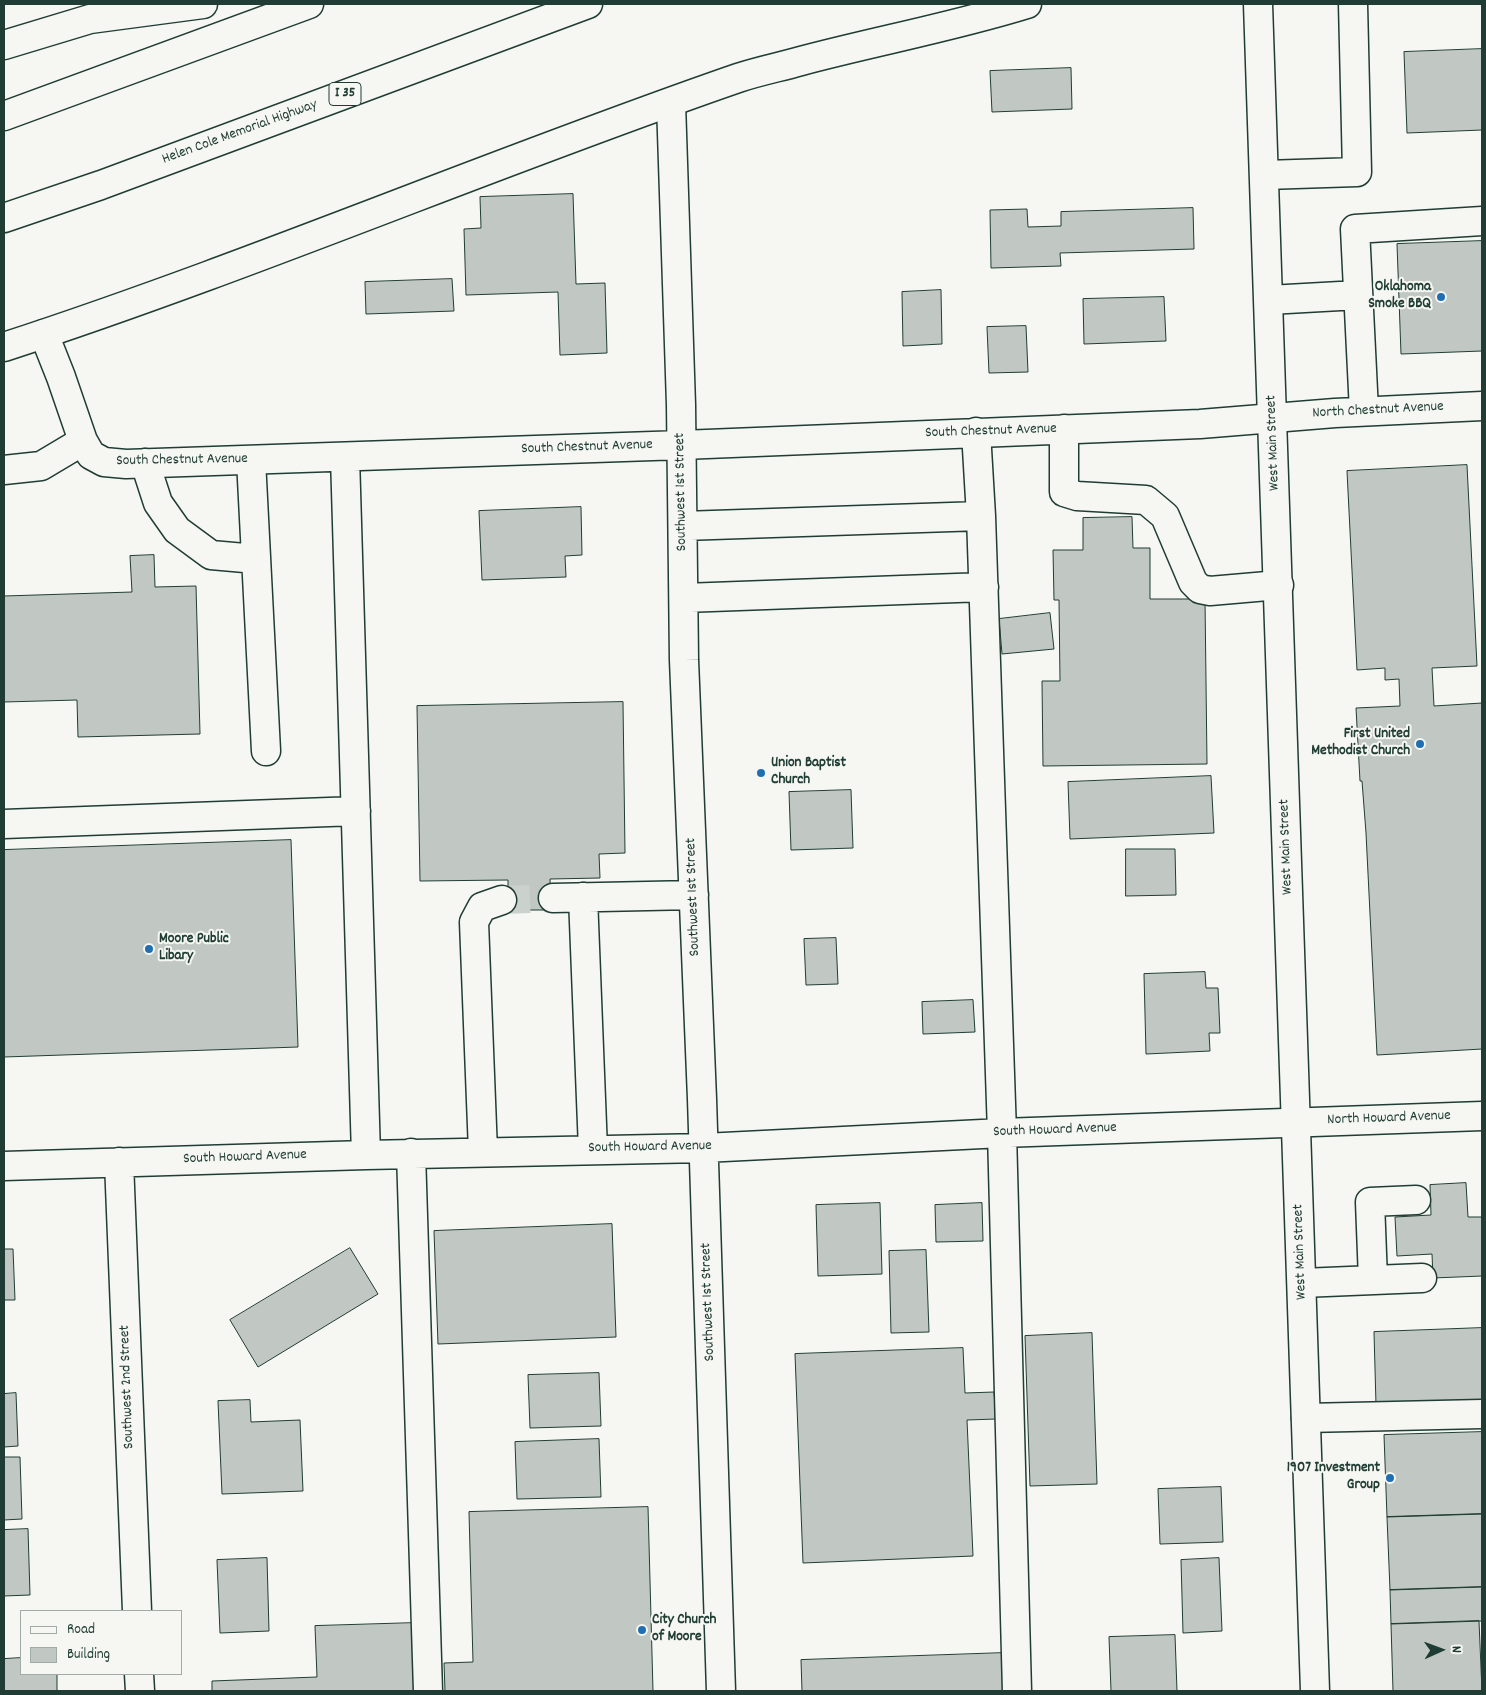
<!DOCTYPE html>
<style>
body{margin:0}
#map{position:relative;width:1486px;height:1695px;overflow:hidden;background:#f6f6f2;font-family:Dekko,sans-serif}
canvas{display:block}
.frame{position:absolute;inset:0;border:5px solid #1f3d34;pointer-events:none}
.legend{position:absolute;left:20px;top:1610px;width:162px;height:65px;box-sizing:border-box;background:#f6f6f2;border:1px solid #a0aca6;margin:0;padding:6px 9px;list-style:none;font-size:15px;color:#1f3d34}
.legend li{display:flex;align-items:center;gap:10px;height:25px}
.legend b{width:25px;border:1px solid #a0aca6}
.north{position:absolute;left:1416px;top:1625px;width:50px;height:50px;-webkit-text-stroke:4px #f6f6f2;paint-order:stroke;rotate:88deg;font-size:14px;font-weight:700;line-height:20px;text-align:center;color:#1f3d34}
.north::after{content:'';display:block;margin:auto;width:18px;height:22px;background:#1f3d34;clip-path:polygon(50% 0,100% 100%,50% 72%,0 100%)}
</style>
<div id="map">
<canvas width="1486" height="1695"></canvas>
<div class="frame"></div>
<ul class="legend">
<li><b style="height:6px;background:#f6f6f2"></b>Road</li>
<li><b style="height:14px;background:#c1c8c3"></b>Building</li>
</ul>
<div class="north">N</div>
</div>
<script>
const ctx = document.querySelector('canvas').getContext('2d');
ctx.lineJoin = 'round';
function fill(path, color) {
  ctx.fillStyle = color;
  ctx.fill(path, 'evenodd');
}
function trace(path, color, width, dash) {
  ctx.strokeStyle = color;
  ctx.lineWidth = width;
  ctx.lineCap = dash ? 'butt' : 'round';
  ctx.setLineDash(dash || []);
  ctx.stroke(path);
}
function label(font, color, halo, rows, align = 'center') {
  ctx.font = font + ' Dekko,sans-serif';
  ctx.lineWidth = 4;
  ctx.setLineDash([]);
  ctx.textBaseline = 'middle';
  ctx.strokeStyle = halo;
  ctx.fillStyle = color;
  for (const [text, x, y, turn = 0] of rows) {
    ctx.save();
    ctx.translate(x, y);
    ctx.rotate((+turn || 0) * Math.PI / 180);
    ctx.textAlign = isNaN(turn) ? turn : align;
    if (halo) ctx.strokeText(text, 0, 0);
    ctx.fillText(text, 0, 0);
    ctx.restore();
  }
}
const building = new Path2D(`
 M 1482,49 L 1482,130 L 1407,133 L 1404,52 Z
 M 1071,68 L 1072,109 L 992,112 L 990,71 Z
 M 573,194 L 576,284 L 605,283 L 607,353 L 560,355 L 558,292 L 466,295 L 464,229 L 481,228 L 480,197 Z
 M 1193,208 L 1194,249 L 1060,253 L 1061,266 L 991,268 L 990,210 L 1027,209 L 1028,227 L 1061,226 L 1061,212 Z
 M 1482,241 L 1482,351 L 1401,354 L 1397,244 Z
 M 452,279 L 454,311 L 366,314 L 365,282 Z
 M 941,290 L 942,344 L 903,346 L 902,292 Z
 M 1164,297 L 1166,341 L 1084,344 L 1083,299 Z
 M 1026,326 L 1028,372 L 989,373 L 987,327 Z
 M 1467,465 L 1477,666 L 1432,668 L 1434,706 L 1482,703 L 1482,1049 L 1377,1055 L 1366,833 L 1362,781 L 1360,781 L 1356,708 L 1400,706 L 1399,679 L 1385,680 L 1385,668 L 1357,670 L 1347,471 Z
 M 581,507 L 582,555 L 565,556 L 566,577 L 482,580 L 479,511 Z
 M 1132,517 L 1133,548 L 1150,548 L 1150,599 L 1205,599 L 1207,764 L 1043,766 L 1042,681 L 1060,681 L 1059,600 L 1054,600 L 1053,550 L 1083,550 L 1083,518 Z
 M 154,555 L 155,587 L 196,586 L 200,734 L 78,737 L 77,700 L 4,702 L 4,596 L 132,592 L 130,556 Z
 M 1050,613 L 1054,649 L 1002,654 L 999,619 Z
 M 623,702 L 625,853 L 599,854 L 600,878 L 550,879 L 551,910 L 508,910 L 508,880 L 420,881 L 417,706 Z
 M 1211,776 L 1214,833 L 1070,839 L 1068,782 Z
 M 851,790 L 853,848 L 791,850 L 789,792 Z
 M 291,840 L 298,1047 L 4,1057 L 4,850 Z
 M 1126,849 L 1175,849 L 1176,895 L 1126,896 Z
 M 836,938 L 838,984 L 806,985 L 804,939 Z
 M 1205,972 L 1206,988 L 1218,988 L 1220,1033 L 1209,1033 L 1210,1051 L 1146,1054 L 1144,974 Z
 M 973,1000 L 975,1032 L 923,1034 L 922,1002 Z
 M 1466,1183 L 1468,1217 L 1482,1217 L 1482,1276 L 1433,1278 L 1432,1254 L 1397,1256 L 1395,1217 L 1431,1215 L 1430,1185 Z
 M 880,1203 L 882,1274 L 818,1276 L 816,1205 Z
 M 982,1203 L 983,1241 L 936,1242 L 935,1205 Z
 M 612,1224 L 616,1337 L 438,1344 L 434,1231 Z
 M 350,1248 L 378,1294 L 258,1367 L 230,1320 Z
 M 4,1249 L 13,1249 L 15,1300 L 4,1300 Z
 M 926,1250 L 929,1332 L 891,1333 L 889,1251 Z
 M 1482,1328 L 1482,1401 L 1376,1405 L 1374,1332 Z
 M 1092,1333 L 1097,1484 L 1030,1486 L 1025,1336 Z
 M 963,1348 L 965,1393 L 994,1392 L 996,1419 L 967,1420 L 973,1556 L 803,1563 L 795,1354 Z
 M 599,1373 L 601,1426 L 530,1428 L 528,1375 Z
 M 16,1393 L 18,1446 L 4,1447 L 4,1394 Z
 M 250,1400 L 251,1422 L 300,1420 L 303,1491 L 222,1494 L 218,1401 Z
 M 1482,1432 L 1482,1514 L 1387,1517 L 1384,1435 Z
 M 599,1439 L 601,1497 L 517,1499 L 515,1442 Z
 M 4,1457 L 20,1457 L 22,1519 L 4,1520 Z
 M 1221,1487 L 1223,1542 L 1160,1544 L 1158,1489 Z
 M 648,1507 L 653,1691 L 445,1691 L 444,1663 L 473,1662 L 469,1512 Z
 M 1482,1514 L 1482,1587 L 1390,1590 L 1387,1517 Z
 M 28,1529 L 30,1595 L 4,1596 L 4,1530 Z
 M 267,1558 L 269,1631 L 220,1633 L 217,1560 Z
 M 1219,1558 L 1222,1631 L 1183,1633 L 1181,1560 Z
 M 1482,1587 L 1482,1621 L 1391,1624 L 1390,1590 Z
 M 1479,1621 L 1482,1691 L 1393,1691 L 1391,1624 Z
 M 415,1623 L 417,1691 L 212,1691 L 212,1681 L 317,1677 L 315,1626 Z
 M 1175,1635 L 1177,1691 L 1111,1691 L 1109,1637 Z
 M 1004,1653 L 1005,1691 L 802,1691 L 801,1660 Z
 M 21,1658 L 21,1674 L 57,1674 L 57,1691 L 4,1691 L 4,1659 Z`);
const minorTunnel = new Path2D(`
 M 502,900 L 553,898`);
const minor = new Path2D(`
 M 671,103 L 681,405 L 684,660 L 702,1099 L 721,1691
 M 1265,175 L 1357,172 L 1353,4
 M 1269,300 L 1358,295
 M 44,334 L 61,377 L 83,441 L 91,455 L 104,462 L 126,464 L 682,445 L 1200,424 L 1335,413 L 1482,406
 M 1364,411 L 1355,229 L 1482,221
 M 1064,429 L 1064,492 L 1077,496 L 1146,500 L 1165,516 L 1193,582 L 1200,589 L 1210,591 L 1279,585
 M 976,432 L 981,516 L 1002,1133 L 1017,1691
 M 345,457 L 366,1155
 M 251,460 L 266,751
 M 145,463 L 158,503 L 177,530 L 211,555 L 256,559
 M 4,470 L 41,466 L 83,441
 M 683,526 L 981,516
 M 684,598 L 984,587
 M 4,824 L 356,811
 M 583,897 L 593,1150
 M 553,898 L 694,895
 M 483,1152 L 474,922 L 482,907 L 502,900
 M 411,1153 L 428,1691
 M 119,1162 L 137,1611
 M 4,1166 L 366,1155 L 704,1148 L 1002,1133 L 1482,1116
 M 1373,1280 L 1370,1202 L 1416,1200
 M 1302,1283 L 1422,1278
 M 1306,1418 L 1482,1414
 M 139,1674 L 140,1691`);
const major = new Path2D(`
 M 1258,4 L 1315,1691
 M 4,347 C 252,266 492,163 738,78 C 759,71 780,67 801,61 C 876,41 953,27 1027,4`);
const highway = new Path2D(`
 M 4,45 L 90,19 L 203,4
 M 4,116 L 309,4
 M 4,218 L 101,185 L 588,4`);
const markers = [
 [1441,297,5,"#1f6fb2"],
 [1420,744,5,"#1f6fb2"],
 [761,773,5,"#1f6fb2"],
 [149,949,5,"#1f6fb2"],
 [1390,1478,5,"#1f6fb2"],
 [642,1630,5,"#1f6fb2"]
];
const shields = [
 [345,94,32]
];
const shieldNames = [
 ["I 35",345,94]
];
const streetNames = [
 ["Helen Cole Memorial Highway",240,133,-20],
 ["North Chestnut Avenue",1378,411,-3],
 ["South Chestnut Avenue",991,432,-2],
 ["West Main Street",1274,443,-92],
 ["South Chestnut Avenue",587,448,-2],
 ["South Chestnut Avenue",182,461,-1],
 ["Southwest 1st Street",682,492,-91],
 ["West Main Street",1287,847,-92],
 ["Southwest 1st Street",694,897,-92],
 ["North Howard Avenue",1389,1119,-2],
 ["South Howard Avenue",1055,1131,-2],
 ["South Howard Avenue",650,1148,-1],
 ["South Howard Avenue",245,1158,-2],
 ["West Main Street",1301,1252,-92],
 ["Southwest 1st Street",709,1302,-92],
 ["Southwest 2nd Street",128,1387,-92]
];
const poiNames = [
 ["Oklahoma",1431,288],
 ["Smoke BBQ",1431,305],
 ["First United",1410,735],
 ["Methodist Church",1410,752],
 ["Union Baptist",771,764,"left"],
 ["Church",771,781,"left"],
 ["Moore Public",159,940,"left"],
 ["Libary",159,957,"left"],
 ["1907 Investment",1380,1469],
 ["Group",1380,1486],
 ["City Church",652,1621,"left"],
 ["of Moore",652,1638,"left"]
];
fill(building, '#c1c8c3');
trace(building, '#1f3d34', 1);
trace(minorTunnel, '#cbd1cc', 28, [28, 14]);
trace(minor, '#1f3d34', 31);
trace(major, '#1f3d34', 31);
trace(highway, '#1f3d34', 31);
trace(minor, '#f6f6f2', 28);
trace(major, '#f6f6f2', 28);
trace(highway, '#f6f6f2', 28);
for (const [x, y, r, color] of markers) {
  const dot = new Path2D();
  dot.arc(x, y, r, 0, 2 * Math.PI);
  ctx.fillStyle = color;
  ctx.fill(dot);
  trace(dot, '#f6f6f2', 2);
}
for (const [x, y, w] of shields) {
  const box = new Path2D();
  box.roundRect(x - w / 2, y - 11.5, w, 23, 4);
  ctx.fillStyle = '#f6f6f2';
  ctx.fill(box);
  trace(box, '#1f3d34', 1);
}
label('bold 14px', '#1f3d34', null, shieldNames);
label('15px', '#1f3d34', '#f6f6f2', streetNames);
label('bold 15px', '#1f3d34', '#f6f6f2', poiNames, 'right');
</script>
